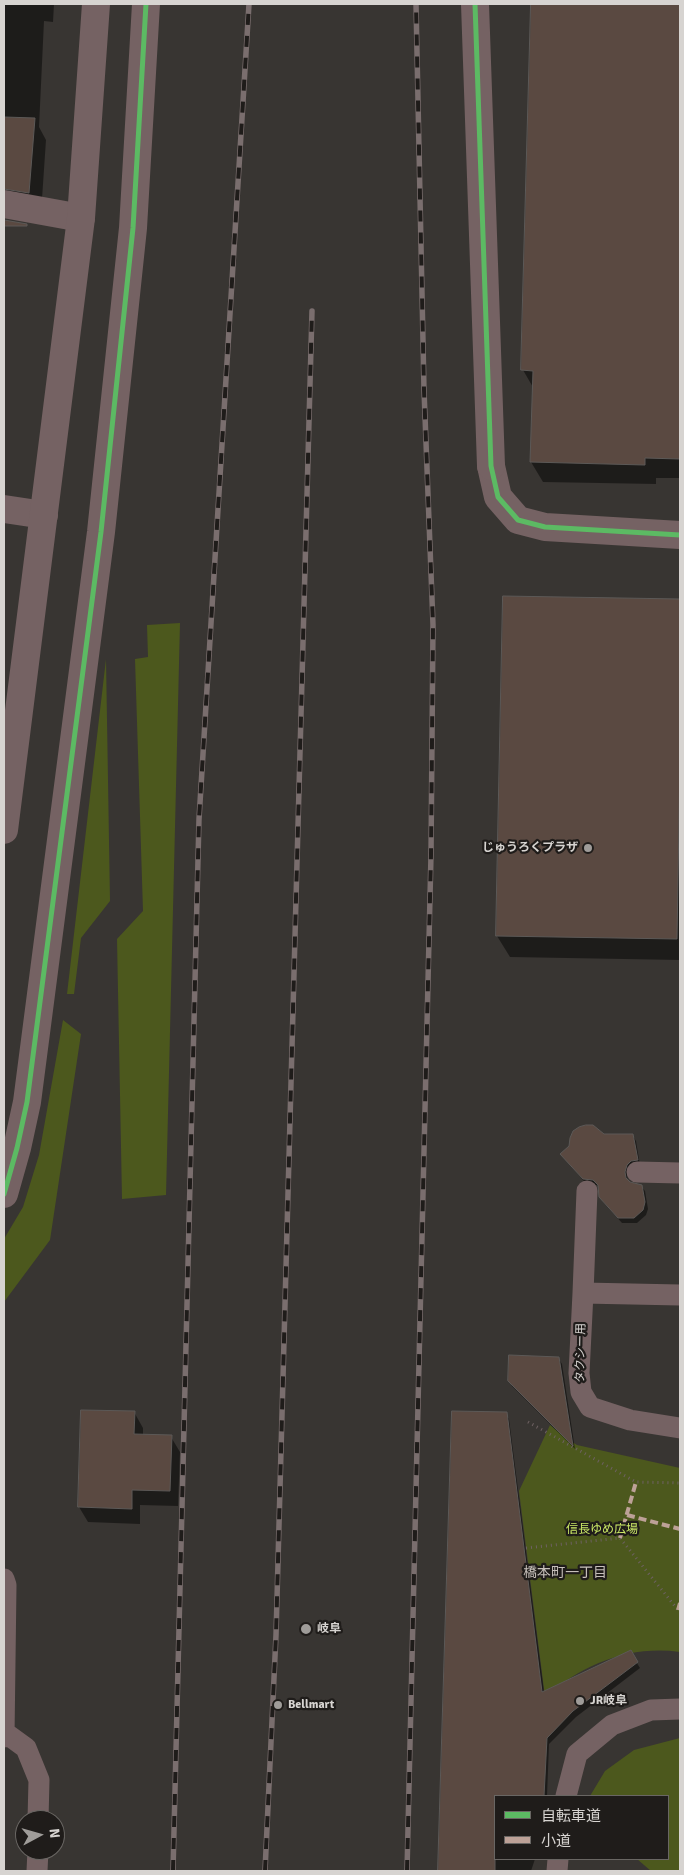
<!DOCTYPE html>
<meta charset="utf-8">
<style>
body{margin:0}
#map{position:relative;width:684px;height:1875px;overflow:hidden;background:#383532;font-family:Signika,"Noto Sans JP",sans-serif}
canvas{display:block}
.frame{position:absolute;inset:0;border:5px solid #d7d4d1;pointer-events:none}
.legend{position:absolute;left:494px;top:1795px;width:175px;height:65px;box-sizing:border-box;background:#1f1c1a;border:1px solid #696663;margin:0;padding:6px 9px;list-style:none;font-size:15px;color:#d7d4d1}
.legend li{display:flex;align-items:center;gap:10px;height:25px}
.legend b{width:25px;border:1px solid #696663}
.north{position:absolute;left:15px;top:1810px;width:50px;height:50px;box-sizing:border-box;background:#1f1c1a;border:1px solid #696663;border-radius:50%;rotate:84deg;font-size:14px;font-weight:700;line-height:20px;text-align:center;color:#d7d4d1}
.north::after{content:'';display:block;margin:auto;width:18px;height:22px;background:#9f9c99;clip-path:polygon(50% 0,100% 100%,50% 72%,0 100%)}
</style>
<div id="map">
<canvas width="684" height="1875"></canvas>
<div class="frame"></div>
<ul class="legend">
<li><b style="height:6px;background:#5cba63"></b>自転車道</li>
<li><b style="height:6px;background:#bda197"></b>小道</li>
</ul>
<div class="north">N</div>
</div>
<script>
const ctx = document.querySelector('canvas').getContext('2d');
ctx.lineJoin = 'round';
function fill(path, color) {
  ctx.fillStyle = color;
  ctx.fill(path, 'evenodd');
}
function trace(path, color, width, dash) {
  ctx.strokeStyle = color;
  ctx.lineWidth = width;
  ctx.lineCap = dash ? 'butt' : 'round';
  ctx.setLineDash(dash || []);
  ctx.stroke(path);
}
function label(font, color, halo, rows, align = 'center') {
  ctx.font = font + ' Signika,"Noto Sans JP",sans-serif';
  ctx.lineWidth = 4.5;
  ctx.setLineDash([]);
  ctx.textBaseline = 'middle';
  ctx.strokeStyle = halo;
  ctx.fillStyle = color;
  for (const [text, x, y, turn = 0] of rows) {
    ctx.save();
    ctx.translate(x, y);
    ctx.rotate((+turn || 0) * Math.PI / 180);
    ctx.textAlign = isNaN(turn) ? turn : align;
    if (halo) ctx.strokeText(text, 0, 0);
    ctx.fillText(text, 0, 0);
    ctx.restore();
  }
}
const green = new Path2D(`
 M 180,623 L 166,1195 L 122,1199 L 117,939 L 143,911 L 135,659 L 148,657 L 147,625 Z
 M 106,659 L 110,901 L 81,938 L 74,994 L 67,994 Z
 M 63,1020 L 81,1034 L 50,1240 L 4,1302 L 4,1239 L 23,1207 L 39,1155 Z
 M 550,1425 L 563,1436 L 577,1445 L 680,1468 L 680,1652 C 630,1645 583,1664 545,1697 L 519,1491 Z
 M 680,1738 L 680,1871 L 651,1871 L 637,1859 L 668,1859 L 668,1796 L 590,1796 L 605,1771 L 634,1750 Z`);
const shadow = new Path2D(`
 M 4,4 L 54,4 L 53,22 L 44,21 L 39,127 L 46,140 L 42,199 L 4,198 Z
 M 532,4 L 680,4 L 680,478 L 656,478 L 656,484 L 543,482 L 531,462 L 534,389 L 523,370 Z
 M 504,598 L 680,601 L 680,960 L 510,957 L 497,936 Z
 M 604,1135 L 633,1136 L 636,1141 L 640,1165 L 629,1171 L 627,1179 L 628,1181 L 641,1186 L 645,1191 L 648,1209 L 646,1215 L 637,1223 L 622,1223 L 604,1203 L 600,1197 L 599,1187 L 597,1185 L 587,1185 L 562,1154 Z
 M 559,1359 L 562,1364 L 575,1449 L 512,1386 L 509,1380 Z
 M 82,1411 L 134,1412 L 143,1428 L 143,1435 L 171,1437 L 180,1452 L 178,1506 L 140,1505 L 140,1524 L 88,1522 L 79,1507 Z
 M 453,1412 L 506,1414 L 509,1419 L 544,1692 L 630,1652 L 640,1668 L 576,1717 L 549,1744 L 547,1796 L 495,1796 L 495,1859 L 535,1859 L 531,1871 L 439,1871 Z`);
const building = new Path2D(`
 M 531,4 L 680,4 L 680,459 L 645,458 L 645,465 L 530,462 L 533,371 L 521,370 Z
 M 4,117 L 35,118 L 29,193 L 4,189 Z
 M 4,220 L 27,224 L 27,226 L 4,226 Z
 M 503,596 L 680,599 L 680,759 L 677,939 L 496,936 Z
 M 586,1125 L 593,1125 L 604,1134 L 633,1134 L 638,1160 L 631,1161 L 627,1165 L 625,1172 L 626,1178 L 630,1182 L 642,1185 L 645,1202 L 643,1210 L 634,1218 L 618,1218 L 599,1197 L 598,1185 L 593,1180 L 583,1179 L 560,1154 L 569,1146 L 570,1138 L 573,1131 L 579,1127 Z
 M 509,1355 L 559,1357 L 573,1446 L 508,1381 Z
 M 81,1410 L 135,1411 L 134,1434 L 172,1435 L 170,1491 L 132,1490 L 132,1509 L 78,1507 Z
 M 452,1411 L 507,1412 L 542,1692 L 631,1650 L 638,1662 L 573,1711 L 547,1738 L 544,1796 L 495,1796 L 495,1871 L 438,1871 Z`);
const path = new Path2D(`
 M 528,1422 L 636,1482 L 680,1483
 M 526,1548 L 620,1538 L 678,1610 L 680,1610`);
const service = new Path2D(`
 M 637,1172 L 680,1173
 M 587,1191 L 583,1293 L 680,1295
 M 583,1293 L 579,1373 L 581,1392 L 590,1407 L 630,1420 L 680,1428
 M 4,1579 L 6,1585 L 4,1737
 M 4,1732 L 26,1748 L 39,1780 L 38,1820
 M 566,1796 L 577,1754 L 612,1725 L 651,1710 L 680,1709
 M 37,1871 L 38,1850
 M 557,1871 L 558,1859`);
const minor = new Path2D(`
 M 4,204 L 81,218
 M 491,466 L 498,497 L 518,520 L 545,527 L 680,535
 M 4,509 L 44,515`);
const tertiary = new Path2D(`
 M 475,4 L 491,466
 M 4,830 L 81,218 L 96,4
 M 4,1194 L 17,1148 L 27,1102 L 101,532 L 133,228 L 146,4`);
const rail = new Path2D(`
 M 173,1871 L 199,819 L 249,4
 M 265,1871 L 276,1635 L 312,311
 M 407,1871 L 431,855 L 433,625 L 424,390 L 416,4`);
const quiet = new Path2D(`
 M 627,1515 L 680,1529
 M 620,1538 L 636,1482
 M 678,1610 L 680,1603`);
const cycleway = new Path2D(`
 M 475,4 L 491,466 L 498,497 L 518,520 L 545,527 L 680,535
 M 4,1194 L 17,1148 L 27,1102 L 101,532 L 133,228 L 146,4`);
const markers = [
 [588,848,5,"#9f9c99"],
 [306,1629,6,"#9f9c99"],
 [580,1701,5,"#9f9c99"],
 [278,1705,5,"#9f9c99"]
];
const poiNames = [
 ["じゅうろくプラザ",578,848,"right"],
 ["岐阜",317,1629],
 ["JR岐阜",590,1701],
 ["Bellmart",288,1705]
];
const streetNames = [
 ["タクシー用",581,1353,-89]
];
const parkNames = [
 ["信長ゆめ広場",602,1530]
];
const neighbourhoodNames = [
 ["橋本町一丁目",565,1573]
];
fill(green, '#4c581d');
fill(shadow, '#0007');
fill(building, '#5a4941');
trace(building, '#5c5957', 1);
trace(path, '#6e6162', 3, [1, 4]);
trace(service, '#756263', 21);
trace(minor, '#756263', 28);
trace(tertiary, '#756263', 28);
trace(rail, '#7a6e6e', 5.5);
trace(rail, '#1f1c1a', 4, [11]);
trace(quiet, '#bda197', 4, [8, 4]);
trace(cycleway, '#5cba63', 5);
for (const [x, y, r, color] of markers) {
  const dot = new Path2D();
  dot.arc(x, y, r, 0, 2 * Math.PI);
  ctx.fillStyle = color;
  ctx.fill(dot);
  trace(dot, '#1f1c1a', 2);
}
label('bold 12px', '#d7d4d1', '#1f1c1a', poiNames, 'left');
label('12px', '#d7d4d1', '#1f1c1a', streetNames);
label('12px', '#cbe966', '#1f1c1a', parkNames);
label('14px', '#c6bfba', '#1f1c1a', neighbourhoodNames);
</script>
